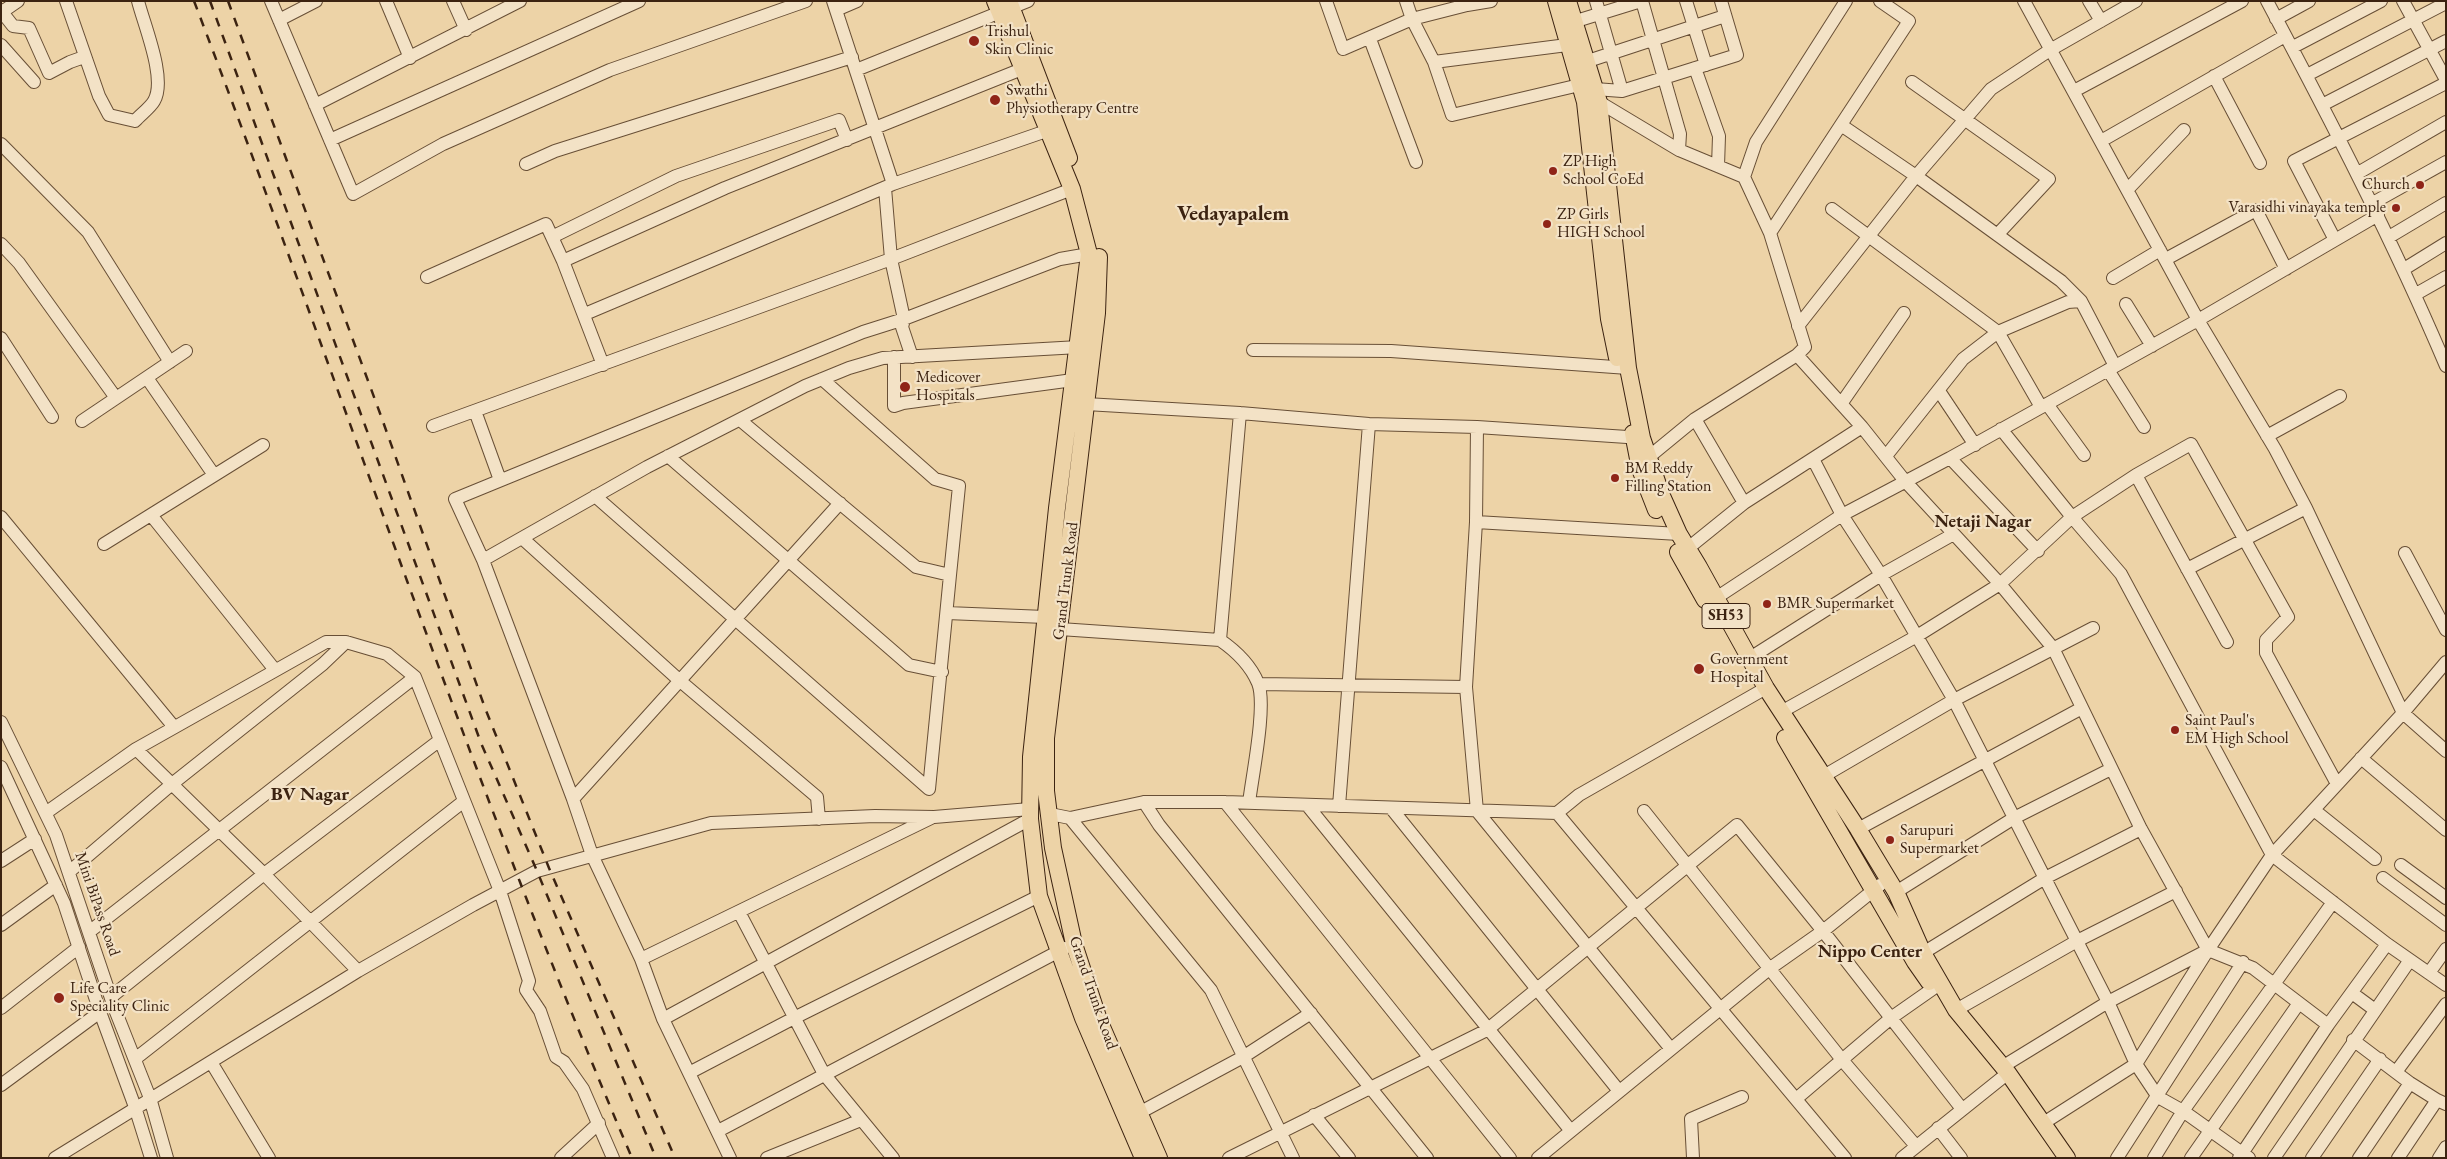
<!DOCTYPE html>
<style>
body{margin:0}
#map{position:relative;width:2447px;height:1159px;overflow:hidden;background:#edd3a7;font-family:"EB Garamond",serif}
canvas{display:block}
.frame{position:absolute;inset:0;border:2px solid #3c2311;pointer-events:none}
</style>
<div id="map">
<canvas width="2447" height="1159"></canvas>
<div class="frame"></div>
</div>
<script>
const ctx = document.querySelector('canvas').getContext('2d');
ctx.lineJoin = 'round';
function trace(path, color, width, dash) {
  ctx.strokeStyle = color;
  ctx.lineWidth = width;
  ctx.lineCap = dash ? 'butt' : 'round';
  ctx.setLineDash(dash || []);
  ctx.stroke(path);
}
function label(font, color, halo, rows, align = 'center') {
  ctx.font = font + ' "EB Garamond",serif';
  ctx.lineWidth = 4.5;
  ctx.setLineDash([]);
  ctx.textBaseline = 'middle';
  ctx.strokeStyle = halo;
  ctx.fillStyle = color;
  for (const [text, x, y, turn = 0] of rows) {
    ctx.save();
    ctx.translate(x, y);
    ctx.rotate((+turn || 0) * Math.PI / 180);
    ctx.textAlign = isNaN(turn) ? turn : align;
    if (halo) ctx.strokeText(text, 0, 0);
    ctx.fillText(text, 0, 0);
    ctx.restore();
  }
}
const minor = new Path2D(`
 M 66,1 L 99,96 L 109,115 L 135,121 C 140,115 150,108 154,101 C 167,79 144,25 138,1
 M 271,1 L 353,194 L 443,144 L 610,70 L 806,1
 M 386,1 L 410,58
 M 453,1 L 466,30
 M 833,1 L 893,184
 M 1326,1 L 1343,49 L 1412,19 L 1467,5 L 1491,1
 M 1406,1 L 1412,19 L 1434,62 L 1575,44
 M 1596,1 L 1622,91
 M 1686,1 L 1706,65
 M 2024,1 L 2198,320 L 2275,449 L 2306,508 L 2403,713 L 2446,751
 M 2089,1 L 2101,21
 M 2267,1 C 2331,121 2393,241 2446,366
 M 2403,1 L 2446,80
 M 1,10 L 2,12 L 18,1
 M 836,10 L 857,1
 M 2,12 L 13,26 L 29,28 L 49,73 L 70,62 L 84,57
 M 2276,19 L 2309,1
 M 279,20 L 316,1
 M 1573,22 L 1641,1
 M 1370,39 L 1416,162
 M 1,45 L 34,82
 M 2293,47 L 2381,1
 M 1588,61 L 1725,16
 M 1434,62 L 1452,115 L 1588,83
 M 1695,68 L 1719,136 L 1718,166
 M 856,70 L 1028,1
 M 2307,75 L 2446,3
 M 2214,76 L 2260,163
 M 1912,82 L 2049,179 L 1998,234
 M 1595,89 L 1622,91 L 1737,55 L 1721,1
 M 2074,91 L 2242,1
 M 1599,102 L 1679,150 L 1680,134 L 1642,1
 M 315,105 L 520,1
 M 2322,105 L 2446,41
 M 1841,125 L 1916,176 L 2061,281 L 2081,301 L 2115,366
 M 330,140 L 639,1
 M 2101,141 L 2285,36
 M 1,144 L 88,232 L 170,362
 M 526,164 L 555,151 L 852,57
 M 2358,173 L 2446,122
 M 1744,177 L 1756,142 L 1846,1
 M 885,188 L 891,259 L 904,319 L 902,327 L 912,357
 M 2128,189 L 2184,130
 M 2371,204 L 2446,162
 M 1832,209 L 1998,332 L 2041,407
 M 1770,233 L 1909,21 L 1880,1
 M 552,237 L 676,176 L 839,120 L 847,140
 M 2389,237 L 2446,203
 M 2335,240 L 2294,161 L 2446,83
 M 1,244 L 19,263 L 116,398
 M 2166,259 L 2256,210 L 2286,269
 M 2404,269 L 2446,243
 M 427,277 L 546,224 L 563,261
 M 2113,278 L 2160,250
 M 2416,294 L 2446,277
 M 2126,304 L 2152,346
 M 585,314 L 893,184 L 1055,128
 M 1798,326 L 1916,176 L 1991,89 L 2050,50 L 2136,1
 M 1,338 L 52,417
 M 1253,350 L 1391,351 L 1628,368
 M 1797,355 L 1862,427 L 1905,481 L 2000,584 L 2053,648 L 2141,829 L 2208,950 L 2108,1002 L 2002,1067
 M 894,357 L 894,406 L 903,403 L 1073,380
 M 603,365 L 563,261 L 725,188 L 1022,69
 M 2108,370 L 2144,427
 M 147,378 L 214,475
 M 1939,391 L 1975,445
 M 1086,404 L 1240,413 L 1369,424 L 1477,427 L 1642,438
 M 1841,404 L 1904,313
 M 2047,404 L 2084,455
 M 475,411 L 500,480
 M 1695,419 L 1744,503
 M 740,420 L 916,567 L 950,575 L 959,486 L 935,479 L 822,379
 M 82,421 L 186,351
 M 433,426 L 891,259 L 1072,189
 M 2001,429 L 2072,517 L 2121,574 L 2272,855 L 2387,944 L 2446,985
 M 2267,436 L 2340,396
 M 668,456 L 909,665 L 942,672
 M 1650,456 L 1695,419 L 1797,355 L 1805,347 L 1770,233 L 1744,177 L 1679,150
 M 1886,456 L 1963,359 L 1998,332 L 2068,302 L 2081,301
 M 1950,458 L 2038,551
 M 1813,459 L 1842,515 L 1881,575 L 1954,700 L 2108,1002 L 2136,1064 L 2158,1097 L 2183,1111 L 2249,1158
 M 2136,475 L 2191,444 L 2288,617 L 2266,640 L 2266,653 L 2337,784
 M 595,496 L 929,789 L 950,575
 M 840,503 L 573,799 L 483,560 L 455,499 L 863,332 L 904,319 L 1060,259 L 1089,254
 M 151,515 L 275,670
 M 1,517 L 174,727
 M 1476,522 L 1477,427
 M 522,538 L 679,680 L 817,797 L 819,819
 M 104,544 L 263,445
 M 1687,549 L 1744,503 L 1862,427
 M 2405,553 L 2446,630
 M 483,560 L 647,467 L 805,386 L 849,368 L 883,358 L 1079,347
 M 2187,569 L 2306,508
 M 1716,598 L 1842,515 L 1950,458 L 2198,320 L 2378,215
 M 947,613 L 1045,617
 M 1060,629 L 1220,640 C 1236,651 1250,664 1258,683 C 1267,705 1252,777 1249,803
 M 1220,640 L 1240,413
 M 1750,658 L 1881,575 L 1952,535
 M 1259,684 L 1466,687 L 1476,522 L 1679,534
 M 1466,687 L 1477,811 L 1671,1049
 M 1781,712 L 1917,636 L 2000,584 L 2072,517 L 2136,475 L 2227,642
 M 1,722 L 56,835 L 114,1007 L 150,1098 L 167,1158
 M 136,749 L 264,874 L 358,971
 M 2361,758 L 2446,830
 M 1,767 L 64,903 L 100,1012 L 135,1107 L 151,1158
 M 1822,777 L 1954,700 L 2093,628
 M 573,799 L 592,855 L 641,959 L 931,818
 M 1144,802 L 1159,825 L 1427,1158
 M 1225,802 L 1510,1158
 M 1307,805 L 1571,1131
 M 1339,806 L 1369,424
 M 1391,808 L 1619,1091
 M 2314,810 L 2375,859
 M 1644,811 L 1843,1061 L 1916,1146
 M 47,812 L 136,749 L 326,642 L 346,642 L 387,654 L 415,677 L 500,891 L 529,981 L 526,990 L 540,1011 L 556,1057 L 564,1062 L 583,1089 L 613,1158
 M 1557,813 L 1845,1158
 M 1050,814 L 1070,818 L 1144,802 L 1225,802 L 1557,813 L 1579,795 L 1766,688
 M 1070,818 L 1211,990 L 1293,1158
 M 1858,829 L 2082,708
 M 1,861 L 35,839
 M 2401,865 L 2446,898
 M 69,872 L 172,784 L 323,664 L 346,642
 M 2383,878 L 2446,925
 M 1896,892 L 2014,818 L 2111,769
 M 739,912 L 824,1074 L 893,1158
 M 1,925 L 56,885
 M 89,932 L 415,677
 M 2208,950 L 2272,855 L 2403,713 L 2446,662
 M 1923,953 L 2045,878 L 2141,829
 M 641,959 L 663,1019 L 730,1158
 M 2429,973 L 2446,949
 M 2352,993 L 2375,1010
 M 111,997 L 264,874 L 440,740
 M 1,1008 L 79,947
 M 1956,1010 L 2077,941 L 2176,891
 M 663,1019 L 1030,819
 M 2353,1040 L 2410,1083 L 2437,1100
 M 135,1059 L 464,801
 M 211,1062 L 269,1158
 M 2396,1072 L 2446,1004
 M 689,1073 L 794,1018 L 1039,896
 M 1,1085 L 100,1012
 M 1796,1099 L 1891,1018 L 1941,983
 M 1139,1113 L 1243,1057 L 1311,1013
 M 1314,1115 L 1349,1158
 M 2042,1124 L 2136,1064 L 2208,950 L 2253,968 L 2328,1025
 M 1938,1128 L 1961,1158
 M 718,1131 L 1065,948
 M 55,1158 L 358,971 L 473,905 L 537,871 L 711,823 L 875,816 L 934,817 L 1030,809
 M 561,1158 L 599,1123
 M 767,1158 L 861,1120
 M 1229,1158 L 1487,1030 L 1737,825 L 1823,931 L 1962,1109
 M 1538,1158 L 1769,969 L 1823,931 L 1880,885
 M 1693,1158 L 1691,1119 L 1742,1097
 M 1902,1158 L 2008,1073
 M 2117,1158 L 2243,962
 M 2154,1158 L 2183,1111 L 2333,902
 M 2191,1158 L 2299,1003
 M 2239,1158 L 2328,1025 L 2387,944
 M 2274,1158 L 2410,960
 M 2312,1158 L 2380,1059
 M 2359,1158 L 2410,1083
 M 2398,1158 L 2437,1100 L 2446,1104
 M 2439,1158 L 2446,1147`);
const major = new Path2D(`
 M 995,1 L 1072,189 L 1089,254 L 1057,508 L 1031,757 L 1030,819 L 1039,896 L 1083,1018 L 1143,1158
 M 1009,1 L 1069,158
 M 1556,1 L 1585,102 L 1609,319 L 1617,358
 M 1568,1 L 1599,102 L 1628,368 L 1642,438 L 1662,496 L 1679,534 L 1699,567 L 1766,688 L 1858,829 L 1896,892 L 1923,953 L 1956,1010 L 2008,1073 L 2067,1158
 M 1099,257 L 1097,313 L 1046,738 L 1046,791 L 1053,848 L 1074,944 L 1099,1020 L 1159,1158
 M 1633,433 L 1640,469 L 1656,510
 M 1678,552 L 1705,600
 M 1785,738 L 1915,962 L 1929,982`);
const rail = new Path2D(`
 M 194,1 C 341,386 470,779 632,1158
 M 210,1 L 481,743 L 537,871 L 656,1158
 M 228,1 L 381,416 L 485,708 L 549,868 L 675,1158`);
const markers = [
 [974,41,6,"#8f2418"],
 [995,100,6,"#8f2418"],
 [1553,171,5,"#8f2418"],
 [2420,185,5,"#8f2418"],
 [2396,208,5,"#8f2418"],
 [1547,224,5,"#8f2418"],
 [905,387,6,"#8f2418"],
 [1615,478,5,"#8f2418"],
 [1767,604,5,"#8f2418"],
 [1699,669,6,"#8f2418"],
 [2175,730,5,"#8f2418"],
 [1890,840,5,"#8f2418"],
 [59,998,6,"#8f2418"]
];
const shields = [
 [1726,616,48]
];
const shieldNames = [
 ["SH53",1726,616]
];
const poiNames = [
 ["Trishul",985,32],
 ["Skin Clinic",985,50],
 ["Swathi",1006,91],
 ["Physiotherapy Centre",1006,109],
 ["ZP High",1563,162],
 ["School CoEd",1563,180],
 ["Church",2410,185,"right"],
 ["Varasidhi vinayaka temple",2386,208,"right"],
 ["ZP Girls",1557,215],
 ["HIGH School",1557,233],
 ["Medicover",916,378],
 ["Hospitals",916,396],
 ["BM Reddy",1625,469],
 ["Filling Station",1625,487],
 ["BMR Supermarket",1777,604],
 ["Government",1710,660],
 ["Hospital",1710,678],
 ["Saint Paul's",2185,721],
 ["EM High School",2185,739],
 ["Sarupuri",1900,831],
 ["Supermarket",1900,849],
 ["Life Care",70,989],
 ["Speciality Clinic",70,1007]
];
const streetNames = [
 ["Grand Trunk Road",1066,581,-83],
 ["Mini BiPass Road",97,904,71],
 ["Grand Trunk Road",1093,993,71]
];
const neighbourhoodNames = [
 ["Netaji Nagar",1983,522],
 ["Nippo Center",1870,952]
];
const quarterNames = [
 ["BV Nagar",310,795]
];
const districtNames = [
 ["Vedayapalem",1233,214]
];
trace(minor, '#684f36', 14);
trace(major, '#3c2311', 18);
trace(minor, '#f3e2c6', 12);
trace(major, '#edd3a7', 16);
trace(rail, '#3c2311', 2.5, [9, 9]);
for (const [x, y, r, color] of markers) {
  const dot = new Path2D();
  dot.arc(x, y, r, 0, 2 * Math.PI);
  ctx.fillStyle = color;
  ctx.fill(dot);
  trace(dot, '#f3e2c6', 2);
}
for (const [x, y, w] of shields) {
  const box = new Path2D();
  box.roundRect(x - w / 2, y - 12.5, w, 25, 4);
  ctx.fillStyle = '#f3e2c6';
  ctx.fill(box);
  trace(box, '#3c2311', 1);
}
label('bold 15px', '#3c2311', null, shieldNames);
label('16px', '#3c2311', '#f3e2c6', poiNames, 'left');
label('16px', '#3c2311', '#f3e2c6', streetNames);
label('bold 18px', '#3c2311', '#f3e2c6', neighbourhoodNames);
label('bold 19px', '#3c2311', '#f3e2c6', quarterNames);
label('bold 21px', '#3c2311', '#f3e2c6', districtNames);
</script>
